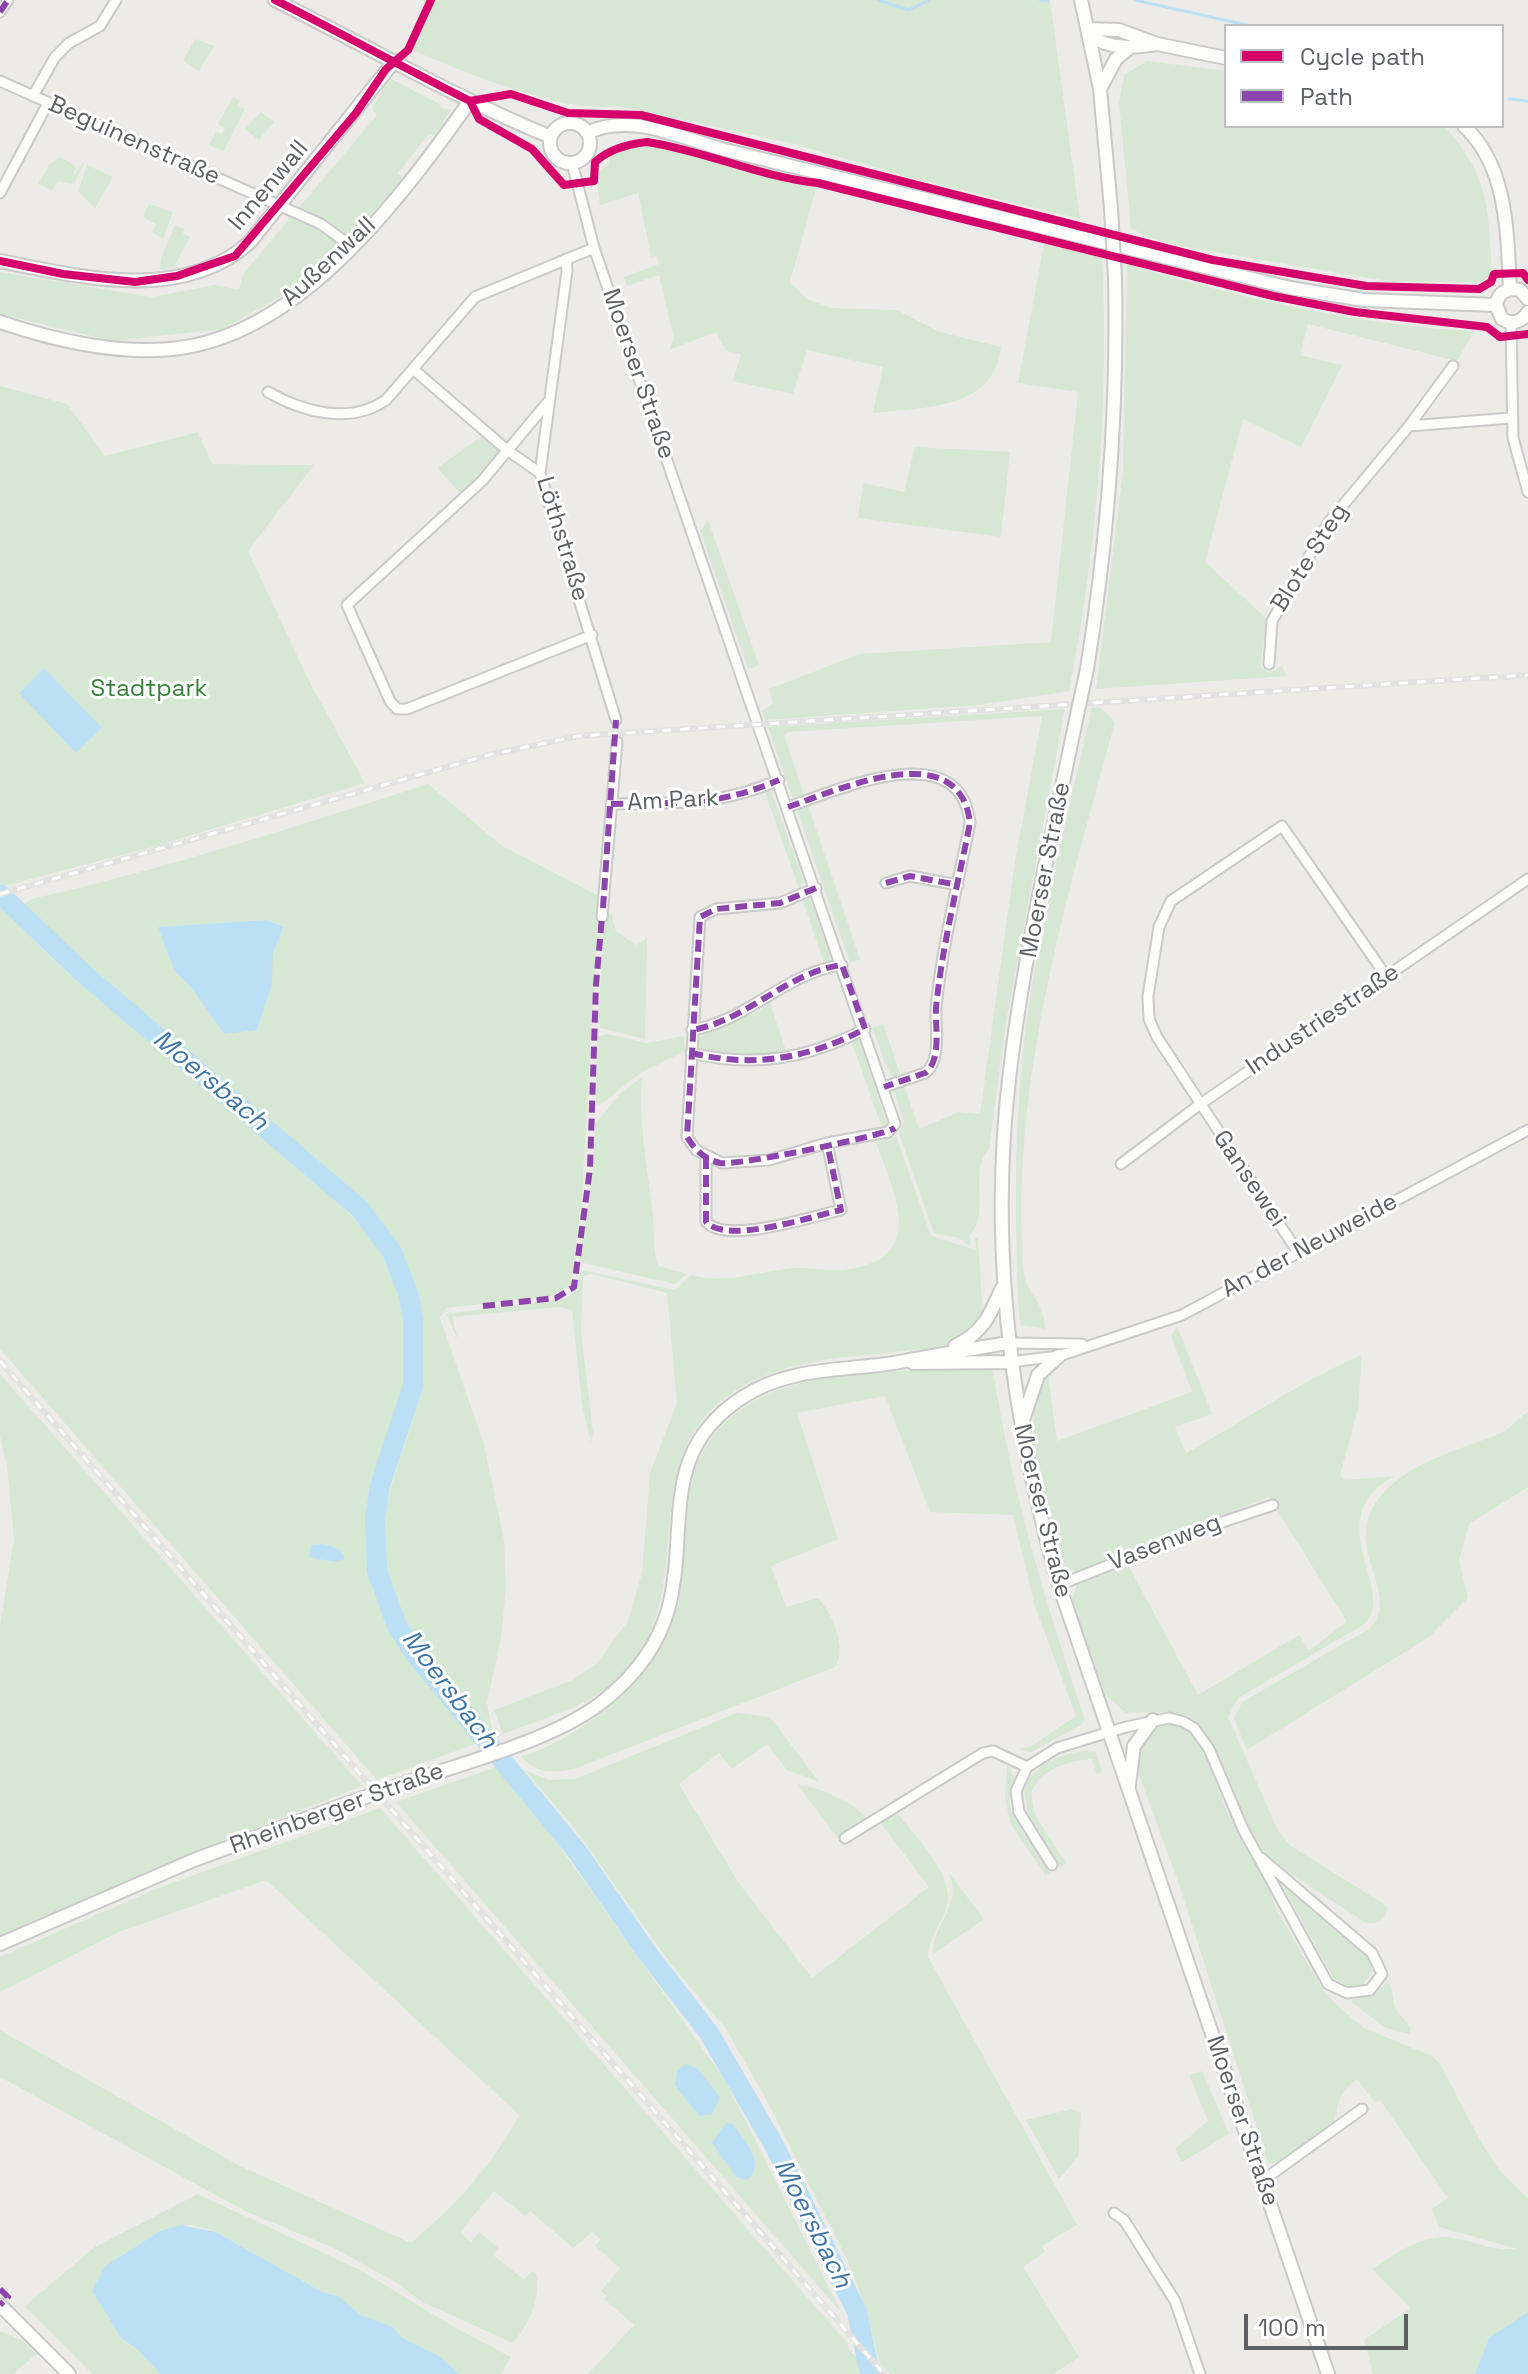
<!DOCTYPE html>
<meta charset="utf-8">
<style>
body{margin:0}
#map{position:relative;width:1528px;height:2374px;overflow:hidden;background:#edebe7;font-family:"Space Grotesk",sans-serif}
canvas{display:block}
.legend{position:absolute;left:1224px;top:24px;width:280px;height:104px;box-sizing:border-box;background:#fff;border:2px solid #bec0c1;margin:0;padding:10px 14px;list-style:none;font-size:24px;color:#5d6165}
.legend li{display:flex;align-items:center;gap:16px;height:40px}
.legend b{width:40px;border:2px solid #bec0c1}
.scale{position:absolute;left:1244px;top:2314px;width:164px;height:36px;box-sizing:border-box;border:4px solid #5d6165;border-top:0;padding-left:10px;font-size:24px;line-height:28px;white-space:nowrap;color:#5d6165;-webkit-text-stroke:6px #fff;paint-order:stroke}
</style>
<div id="map">
<canvas width="1528" height="2374"></canvas>
<ul class="legend">
<li><b style="height:10px;background:#d6006c"></b>Cycle path</li>
<li><b style="height:10px;background:#8e44ad"></b>Path</li>
</ul>
<div class="scale">100 m</div>
</div>
<script>
const ctx = document.querySelector('canvas').getContext('2d');
ctx.lineJoin = 'round';
function fill(path, color) {
  ctx.fillStyle = color;
  ctx.fill(path, 'evenodd');
}
function trace(path, color, width, dash) {
  ctx.strokeStyle = color;
  ctx.lineWidth = width;
  ctx.lineCap = dash ? 'butt' : 'round';
  ctx.setLineDash(dash || []);
  ctx.stroke(path);
}
function label(font, color, halo, rows, align = 'center') {
  ctx.font = font + ' "Space Grotesk",sans-serif';
  ctx.lineWidth = 6;
  ctx.setLineDash([]);
  ctx.textBaseline = 'middle';
  ctx.strokeStyle = halo;
  ctx.fillStyle = color;
  for (const [text, x, y, turn = 0] of rows) {
    ctx.save();
    ctx.translate(x, y);
    ctx.rotate((+turn || 0) * Math.PI / 180);
    ctx.textAlign = isNaN(turn) ? turn : align;
    if (halo) ctx.strokeText(text, 0, 0);
    ctx.fillText(text, 0, 0);
    ctx.restore();
  }
}
const green = new Path2D(`
 M 425,0 L 1050,0 L 1080,219 L 909,177 L 791,143 L 618,106 C 561,114 466,72 412,50 L 416,41 L 409,38 Z
 M 195,39 L 214,46 L 199,71 L 183,61 Z
 M 1147,61 L 1226,71 L 1226,126 L 1444,126 C 1488,173 1489,209 1492,271 L 1482,282 L 1393,282 L 1185,247 L 1147,237 L 1131,228 L 1119,103 L 1124,75 Z
 M 389,78 L 438,103 L 442,108 L 451,110 L 435,136 L 429,134 L 398,173 L 404,179 L 330,259 L 292,290 L 222,329 L 112,341 L 0,314 L 0,272 L 152,297 L 215,285 L 239,290 L 243,274 L 377,115 L 372,109 Z
 M 233,97 L 240,100 L 238,106 L 245,109 L 224,151 L 209,145 L 216,132 L 222,134 L 225,128 L 218,124 Z
 M 261,112 L 274,122 L 259,140 L 245,129 Z
 M 633,145 L 655,145 L 752,169 L 765,176 L 817,185 L 790,282 L 807,299 L 831,308 L 897,310 L 940,332 L 1001,347 C 994,411 922,407 873,413 L 883,367 L 807,350 L 793,394 L 733,381 L 741,354 L 726,351 L 716,332 L 669,350 L 674,339 L 659,275 L 627,286 L 624,277 L 659,264 L 657,256 L 651,257 L 638,193 L 600,205 L 596,175 L 609,162 L 609,154 Z
 M 60,157 L 76,166 L 72,178 L 86,159 L 74,184 L 58,181 L 52,190 L 38,184 L 49,165 Z
 M 87,165 L 113,177 L 95,208 L 78,191 Z
 M 149,204 L 173,212 L 163,239 L 152,232 L 156,224 L 143,217 Z
 M 175,225 L 184,229 L 183,234 L 190,237 L 174,267 L 160,270 L 161,258 Z
 M 1044,244 L 1102,258 L 1103,276 C 1108,416 1096,553 1069,691 L 979,705 L 766,720 L 762,711 L 773,703 L 769,689 L 860,654 L 1051,642 L 1078,392 L 1018,383 Z
 M 1127,264 C 1237,297 1359,326 1474,331 L 1457,361 L 1308,324 L 1300,355 L 1342,365 L 1301,447 L 1243,419 L 1205,562 L 1267,619 L 1260,667 L 1270,673 L 1282,666 L 1286,676 L 1096,689 L 1123,471 Z
 M 0,386 L 67,404 L 105,456 L 198,432 L 212,464 L 314,465 L 248,551 L 308,679 L 365,783 L 156,846 L 0,887 Z
 M 482,436 L 500,451 L 462,495 L 437,468 Z
 M 915,447 L 1010,452 L 1001,537 L 858,518 L 863,483 L 904,492 Z
 M 708,520 L 759,665 L 748,669 L 700,531 Z
 M 1092,707 L 1101,708 L 1115,722 C 1069,890 1015,1068 1022,1243 C 1023,1253 1022,1264 1024,1274 C 1029,1297 1044,1300 1045,1329 L 1021,1325 L 1019,1317 C 1015,1232 1014,1146 1022,1061 C 1034,942 1066,824 1092,707 Z
 M 1065,709 L 1006,1022 L 989,1149 C 968,1173 991,1211 970,1235 L 970,1246 L 959,1238 L 934,1233 L 899,1133 L 904,1121 L 893,1090 L 904,1085 L 919,1129 L 959,1112 L 980,1114 L 1015,861 L 1042,716 L 788,732 L 784,735 L 804,795 L 792,797 L 768,727 Z
 M 428,784 L 502,846 L 599,896 L 582,1194 L 571,1285 L 552,1296 L 446,1308 L 440,1318 L 484,1444 L 504,1540 L 506,1588 L 501,1638 L 487,1703 L 493,1732 C 451,1686 403,1640 387,1578 C 374,1527 392,1482 408,1435 C 436,1354 425,1275 370,1207 L 21,907 L 31,899 C 166,869 297,826 428,784 ZM 267,920 L 284,927 L 273,952 L 224,1034 L 191,987 L 174,970 L 159,927 Z
 M 771,791 L 804,881 L 799,889 L 765,792 Z
 M 808,805 L 860,959 L 850,963 L 797,810 Z
 M 810,897 L 832,960 L 825,966 L 802,898 Z
 M 0,908 L 70,975 L 342,1205 L 380,1250 L 401,1300 L 407,1344 L 402,1397 L 370,1482 L 366,1515 L 367,1566 L 374,1593 L 393,1637 L 462,1726 L 483,1741 L 377,1780 L 0,1349 Z
 M 611,913 L 616,931 L 636,945 L 647,938 L 645,1039 L 601,1028 L 598,1023 L 604,917 Z
 M 769,1000 L 787,1054 L 738,1059 L 701,1051 L 698,1040 L 705,1033 L 760,1011 Z
 M 883,1024 L 901,1076 L 892,1079 L 872,1028 Z
 M 607,1034 L 646,1043 L 684,1036 L 685,1051 L 639,1074 L 599,1106 L 596,1103 L 597,1037 Z
 M 851,1040 L 860,1040 L 887,1124 L 882,1128 Z
 M 642,1077 C 638,1124 648,1169 653,1216 C 655,1234 651,1250 659,1266 L 687,1274 L 675,1284 L 579,1262 L 593,1174 L 595,1124 L 620,1094 Z
 M 896,1136 L 931,1236 L 976,1250 L 975,1238 L 978,1238 L 983,1317 L 959,1342 L 949,1345 C 885,1357 812,1352 753,1381 C 617,1446 712,1595 617,1680 C 585,1708 542,1719 503,1734 L 494,1710 L 573,1680 L 596,1664 L 628,1621 L 642,1573 L 650,1473 L 677,1403 L 667,1293 L 592,1274 L 583,1276 L 581,1333 L 593,1432 L 591,1443 L 582,1404 L 572,1310 L 560,1307 L 452,1317 L 458,1340 L 446,1314 L 567,1298 L 577,1287 L 581,1270 L 675,1290 L 691,1275 C 727,1285 758,1271 794,1268 C 811,1267 827,1272 843,1270 C 929,1260 895,1196 876,1142 Z
 M 1177,1326 L 1212,1414 L 1175,1427 L 1186,1453 C 1245,1421 1300,1381 1362,1355 L 1358,1409 L 1340,1475 L 1345,1480 L 1394,1476 C 1315,1520 1402,1595 1363,1625 L 1238,1698 L 1228,1717 L 1278,1831 L 1291,1846 L 1387,1906 C 1387,1919 1379,1925 1366,1923 L 1267,1858 L 1238,1808 L 1214,1748 L 1202,1728 L 1174,1712 L 1126,1713 L 1105,1694 L 1072,1600 L 1078,1580 L 1127,1563 L 1198,1695 L 1299,1635 L 1309,1650 L 1347,1622 L 1269,1497 L 1076,1572 L 1062,1564 C 1047,1507 1019,1435 1043,1377 L 1048,1376 L 1057,1441 L 1192,1392 L 1171,1336 Z
 M 993,1371 C 1013,1496 1045,1600 1085,1720 L 1080,1726 L 1031,1752 L 1018,1749 L 1030,1747 L 1076,1716 L 1035,1607 L 1013,1515 L 930,1512 L 885,1396 L 797,1413 L 838,1539 L 771,1566 L 786,1607 L 818,1598 C 832,1612 848,1649 835,1667 L 574,1769 C 553,1773 537,1774 521,1757 C 598,1730 659,1674 679,1594 C 687,1566 681,1537 685,1509 C 699,1409 774,1379 865,1374 C 900,1372 960,1364 993,1371 Z
 M 0,1374 L 362,1786 L 177,1859 L 0,1935 L 0,1628 L 14,1538 L 7,1466 L 0,1436 Z
 M 1528,1412 L 1528,1487 L 1469,1524 L 1459,1560 L 1468,1598 L 1429,1637 L 1247,1750 L 1234,1719 L 1242,1702 L 1369,1629 C 1405,1594 1338,1547 1380,1497 C 1408,1462 1459,1450 1499,1434 C 1510,1430 1517,1418 1528,1412 Z
 M 737,1713 L 770,1717 L 819,1782 L 787,1770 L 767,1744 L 732,1769 L 719,1753 L 679,1784 L 738,1882 L 812,1978 L 929,1887 L 880,1822 L 896,1811 C 914,1836 958,1877 946,1910 C 939,1927 928,1939 928,1957 L 1077,2225 L 1042,2246 L 1045,2252 L 1023,2267 L 1079,2357 L 1053,2374 L 890,2374 L 880,2364 L 866,2310 L 847,2259 L 765,2097 L 726,2029 L 670,1963 L 572,1825 L 525,1770 L 549,1780 L 575,1779 Z
 M 1170,1724 L 1191,1731 L 1201,1743 L 1227,1812 L 1272,1892 L 1275,1907 L 1325,1993 L 1346,2013 L 1364,2028 L 1432,2056 L 1440,2064 L 1482,2144 L 1500,2171 L 1528,2199 L 1528,2312 L 1489,2338 L 1475,2374 L 1373,2374 L 1364,2340 L 1411,2308 L 1372,2269 C 1394,2254 1425,2232 1454,2238 C 1475,2242 1495,2251 1517,2249 L 1439,2227 L 1432,2209 L 1448,2198 L 1380,2100 L 1375,2103 L 1357,2079 C 1328,2101 1344,2112 1329,2128 C 1317,2142 1287,2165 1268,2163 L 1179,1884 L 1135,1764 C 1139,1741 1146,1729 1170,1724 Z
 M 1088,1750 L 1096,1752 L 1102,1771 L 1097,1775 L 1092,1759 C 1067,1762 1040,1768 1031,1794 L 1035,1815 L 1066,1863 L 1060,1867 L 1028,1815 L 1024,1788 C 1036,1762 1061,1754 1088,1750 Z
 M 502,1765 L 726,2082 L 841,2312 L 396,1802 Z
 M 1007,1765 L 1014,1777 L 1009,1799 L 1011,1811 L 1050,1873 L 1046,1876 L 1010,1823 L 1005,1796 Z
 M 798,1785 C 814,1785 861,1805 867,1820 L 838,1839 Z
 M 380,1808 L 848,2344 L 849,2350 L 875,2374 L 588,2374 L 634,2325 L 604,2299 L 607,2296 L 601,2291 L 620,2268 L 595,2246 L 600,2239 L 592,2232 L 573,2248 L 530,2211 L 525,2216 L 494,2191 L 460,2232 L 471,2242 L 479,2232 L 498,2248 L 493,2255 L 524,2280 L 532,2271 L 536,2274 C 541,2300 529,2324 513,2343 L 422,2302 L 397,2283 L 332,2247 L 247,2212 L 0,2077 L 0,2030 L 240,2166 L 411,2243 C 453,2207 493,2166 519,2115 L 266,1880 L 119,1932 L 0,1992 L 0,1957 L 158,1888 Z
 M 949,1873 L 984,1919 L 933,1954 C 932,1924 963,1906 949,1873 Z
 M 1287,1885 L 1366,1953 L 1372,1971 L 1365,1983 L 1352,1988 L 1334,1979 L 1284,1889 Z
 M 1386,1983 L 1391,1984 L 1395,2008 L 1411,2028 L 1409,2034 L 1386,2028 L 1351,2002 L 1354,1998 L 1376,1994 Z
 M 1202,2071 L 1229,2134 L 1182,2162 L 1175,2149 L 1208,2121 L 1189,2075 Z
 M 1072,2109 L 1081,2113 L 1078,2157 L 1059,2179 L 1026,2120 Z
 M 198,2194 L 362,2271 L 454,2327 L 511,2357 L 501,2374 L 460,2374 L 437,2355 L 402,2338 L 393,2327 L 361,2315 L 338,2296 L 322,2292 L 216,2232 L 192,2225 L 160,2231 L 105,2266 L 92,2291 L 121,2338 L 137,2349 L 160,2374 L 92,2374 L 25,2306 L 95,2247 Z
 M 0,2331 L 24,2341 L 37,2354 L 13,2374 L 0,2374 Z`);
const water = new Path2D(`
 M 44,668 L 102,728 L 76,753 L 19,693 Z
 M 267,920 L 284,927 L 273,952 L 272,983 L 257,1030 L 224,1034 L 191,987 L 174,970 L 158,927 Z
 M 323,1544 L 339,1549 L 345,1559 L 335,1562 L 309,1557 L 311,1545 Z
 M 686,2064 L 697,2068 L 720,2097 L 712,2114 L 699,2116 L 675,2085 L 677,2070 Z
 M 726,2123 L 733,2124 C 744,2140 767,2163 747,2180 L 736,2177 L 712,2143 Z
 M 181,2225 L 216,2232 L 322,2292 L 338,2296 L 361,2315 L 393,2327 L 402,2338 L 437,2355 L 460,2374 L 160,2374 L 137,2349 L 121,2338 L 92,2291 L 105,2266 L 160,2231 Z
 M 1528,2312 L 1528,2374 L 1475,2374 L 1489,2338 Z`);
const stream = new Path2D(`
 M 878,0 L 909,10 L 929,0
 M 1040,0 L 1048,1
 M 1135,0 L 1251,26
 M 1509,99 L 1528,101`);
const river = new Path2D(`
 M 0,894 L 85,975 L 359,1208 L 392,1252 L 409,1296 L 413,1319 L 413,1386 L 380,1485 L 375,1518 L 377,1571 L 397,1626 L 415,1654 L 579,1854 L 645,1950 L 709,2033 L 775,2147 L 857,2312 L 870,2374`);
const street = new Path2D(`
 M 0,12 L 8,0
 M 0,81 L 321,224 L 351,246
 M 33,96 L 55,57 L 69,43 L 100,26 L 116,0
 M 572,163 L 594,248 L 895,1124 L 888,1132 L 827,1143 L 769,1160 L 722,1163 L 696,1150 L 687,1137 L 700,917 L 716,909 L 780,903 L 816,888
 M 0,193 L 48,103
 M 566,259 L 567,271 L 540,473 L 616,720
 M 1511,322 L 1513,438 L 1528,492
 M 413,369 L 507,450 L 540,473
 M 268,392 C 303,412 350,425 386,400 L 475,297 L 594,248
 M 547,403 L 482,481 L 347,605 L 390,701 L 397,709 L 407,709 L 592,635
 M 1409,426 L 1453,366
 M 1269,664 L 1272,621 L 1329,522 L 1409,426 L 1511,418
 M 611,804 C 678,802 716,807 779,780
 M 788,807 C 838,790 960,734 970,823 C 958,884 942,946 936,1008 C 935,1026 942,1061 925,1073 L 884,1087
 M 886,883 L 910,876 L 958,885
 M 602,917 L 617,742
 M 692,1030 C 747,1021 787,972 842,965
 M 691,1053 C 754,1068 807,1059 865,1029
 M 706,1157 L 706,1222 C 727,1245 813,1216 841,1210 L 827,1143
 M 1121,1164 L 1199,1105 L 1528,879
 M 1299,1254 L 1157,1037 L 1149,1019 L 1148,996 L 1159,927 L 1171,901 L 1282,826 L 1386,976
 M 1008,1343 L 1082,1344
 M 1010,1362 L 1059,1356 L 1182,1315 L 1528,1130
 M 1059,1585 L 1190,1533 L 1273,1505
 M 845,1838 L 983,1753 L 993,1751 L 1027,1767
 M 1052,1865 L 1019,1812 L 1016,1791 L 1027,1767 L 1057,1748 L 1126,1727 L 1169,1718 L 1184,1722 L 1194,1728 L 1209,1749 L 1243,1829 L 1328,1984 L 1347,1993 L 1370,1990 L 1382,1974 L 1372,1953 L 1261,1858
 M 1262,2181 L 1362,2109
 M 1114,2213 L 1124,2220 L 1175,2301 L 1200,2374`);
const secondary = new Path2D(`
 M 275,0 C 367,46 455,98 551,137
 M 1081,0 L 1100,89 L 1111,209
 M 1088,29 L 1119,30 L 1157,44 L 1226,58
 M 1090,37 C 1113,49 1131,48 1157,44
 M 1100,89 L 1116,59 L 1128,49
 M550 143a20 20 0 1 1 40 0a20 20 0 1 1-40 0Z
 M 1464,126 C 1508,167 1507,233 1510,289
 M 587,133 C 629,112 679,137 721,149 L 1290,288 L 1364,300 L 1496,305
 M 0,261 C 80,277 183,303 250,242 L 392,64
 M 1528,299 L 1520,290 C 1507,287 1498,293 1496,305 L 1502,319 C 1512,325 1522,322 1528,312
 M 0,322 C 56,341 127,357 186,347 C 306,327 403,195 470,101
 M 1087,669 C 1108,538 1118,410 1115,277
 M 1077,715 C 1053,833 1024,951 1010,1071 C 988,1246 1011,1418 1059,1585 L 1328,2374
 M 955,1346 C 983,1333 990,1315 1002,1288
 M 913,1363 L 1010,1362
 M 1022,1423 L 1038,1375 L 1059,1356
 M 408,1782 C 466,1762 561,1738 607,1698 C 635,1675 658,1645 668,1610 C 690,1530 656,1453 743,1397 C 789,1367 842,1371 894,1363 C 932,1356 970,1349 1008,1343
 M 1129,1785 L 1134,1746 L 1153,1720
 M 0,1944 L 194,1860 L 346,1804
 M 0,2305 L 69,2374`);
const rail = new Path2D(`
 M 0,894 L 489,755 L 578,736 L 1528,675
 M 0,1361 L 884,2374`);
const secondaryBridge = new Path2D(`
 M 1111,209 L 1115,277
 M 1077,715 L 1087,669
 M 346,1804 L 408,1782`);
const quiet = new Path2D(`
 M 0,12 L 8,0
 M 611,804 C 678,802 716,807 779,780
 M 788,807 C 838,790 960,734 970,823 C 958,884 942,946 936,1008 C 935,1026 942,1061 925,1073 L 884,1087
 M 886,883 L 910,876 L 958,885
 M 816,888 L 780,903 L 716,909 L 700,917 L 687,1137 C 695,1150 704,1159 720,1163 C 737,1166 883,1136 895,1128
 M 603,908 L 616,720
 M 691,1053 C 754,1068 807,1059 865,1029 L 842,965 C 787,972 747,1021 692,1030
 M 706,1157 L 706,1222 C 727,1245 813,1216 841,1210 L 827,1143
 M 483,1306 L 556,1298 L 574,1287 L 590,1169 L 596,985 L 602,917
 M 0,2289 L 8,2297 L 0,2305`);
const cycleway = new Path2D(`
 M 275,0 C 341,33 404,68 470,101
 M 470,101 L 479,119 L 532,149 L 564,185 L 594,181 L 595,162 C 609,149 629,144 647,142 C 706,151 760,177 818,183 L 1273,296 L 1355,312 L 1487,327 L 1500,337 L 1528,334
 M 470,101 L 511,94 L 568,113 L 641,115 L 1213,260 L 1366,286 L 1479,289 L 1491,282 L 1494,274 L 1523,273 L 1528,280
 M 0,261 L 63,274 L 135,282 L 177,276 L 235,256 L 356,113 L 386,69 L 408,50 L 431,0`);
const streetNames = [
 ["Beguinenstraße",134,141,24],
 ["Innenwall",269,186,-50],
 ["Außenwall",329,262,-43],
 ["Moerser Straße",638,374,71],
 ["Löthstraße",562,539,73],
 ["Blote Steg",1310,558,-58],
 ["Am Park",673,801,-3],
 ["Moerser Straße",1046,870,-79],
 ["Industriestraße",1323,1020,-34],
 ["Gansewei",1249,1179,56],
 ["An der Neuweide",1310,1246,-28],
 ["Moerser Straße",1042,1511,76],
 ["Vasenweg",1165,1543,-21],
 ["Rheinberger Straße",337,1809,-20],
 ["Moerser Straße",1242,2121,71]
];
const parkNames = [
 ["Stadtpark",149,689]
];
const waterNames = [
 ["Moersbach",210,1081,40],
 ["Moersbach",449,1690,53],
 ["Moersbach",812,2224,63]
];
fill(green, '#d6e8d3');
fill(water, '#bbe0f6');
trace(stream, '#bbe0f6', 3);
trace(river, '#bbe0f6', 20);
trace(street, '#c9cac9', 13);
trace(secondary, '#c9c9c8', 16);
trace(street, '#fcfcfb', 9);
trace(secondary, '#fcfcfb', 12);
trace(rail, '#e3e2e2', 6);
trace(rail, '#fff', 3, [9]);
trace(secondaryBridge, '#c9c9c8', 16, []);
trace(secondaryBridge, '#fcfcfb', 12);
trace(quiet, '#8e44ad', 6, [12, 6]);
trace(cycleway, '#d6006c', 8);
label('24px', '#5d6165', '#fff', streetNames);
label('24px', '#368337', '#fff', parkNames);
label('italic 26px', '#4076a7', '#fff', waterNames);
</script>
